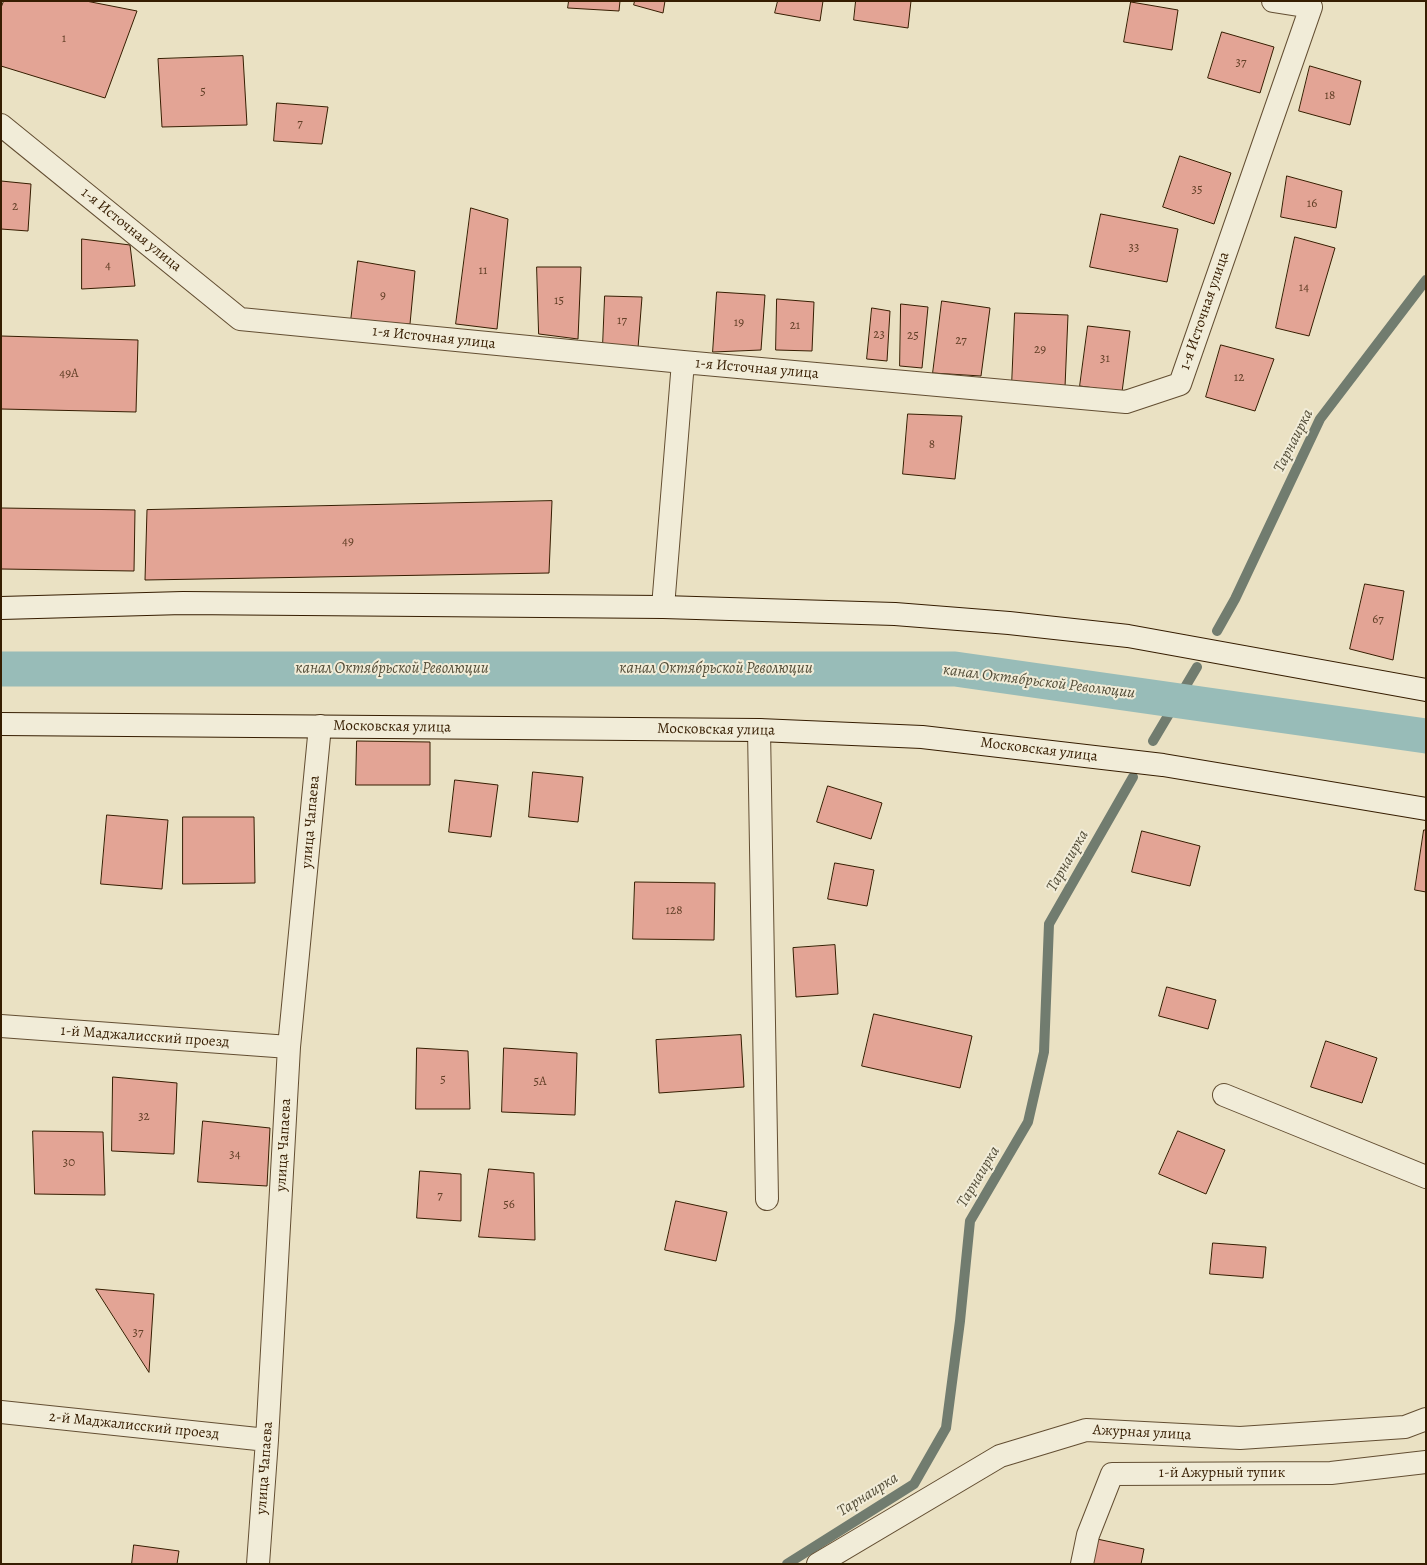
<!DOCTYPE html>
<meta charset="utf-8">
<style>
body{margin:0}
#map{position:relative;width:1427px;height:1565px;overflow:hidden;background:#eae1c3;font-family:Alegreya,serif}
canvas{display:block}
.frame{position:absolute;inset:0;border:2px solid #361d01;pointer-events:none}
</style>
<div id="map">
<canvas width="1427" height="1565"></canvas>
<div class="frame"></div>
</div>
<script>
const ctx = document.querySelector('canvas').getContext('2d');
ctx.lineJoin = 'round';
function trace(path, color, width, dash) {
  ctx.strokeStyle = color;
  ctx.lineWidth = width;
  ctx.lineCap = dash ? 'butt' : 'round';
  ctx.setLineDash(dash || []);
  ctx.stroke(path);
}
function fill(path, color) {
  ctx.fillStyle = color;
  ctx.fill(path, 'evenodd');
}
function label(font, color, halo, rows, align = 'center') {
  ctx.font = font + ' Alegreya,serif';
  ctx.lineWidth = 4;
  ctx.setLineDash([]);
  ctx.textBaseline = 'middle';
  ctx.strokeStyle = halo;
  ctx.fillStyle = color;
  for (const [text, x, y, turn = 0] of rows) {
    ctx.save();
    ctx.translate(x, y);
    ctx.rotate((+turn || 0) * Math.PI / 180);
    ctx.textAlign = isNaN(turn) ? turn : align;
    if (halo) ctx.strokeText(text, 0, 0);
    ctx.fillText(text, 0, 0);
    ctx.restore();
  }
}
const stream = new Path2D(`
 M 1217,631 L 1235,599 L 1320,419 L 1426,280
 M 1153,741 L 1197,667
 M 787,1564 L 914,1484 L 946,1428 L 960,1321 L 970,1221 L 1028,1122 L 1044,1052 L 1049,924 L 1133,777`);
const canal = new Path2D(`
 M 1,669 L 955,669 L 1426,736`);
const building = new Path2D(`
 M 4,1 L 86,1 L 137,11 L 105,98 L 1,66 L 1,8 Z
 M 569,1 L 620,1 L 619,11 L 568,8 Z
 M 635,1 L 665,1 L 663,13 L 634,5 Z
 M 778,1 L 823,1 L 820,21 L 775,13 Z
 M 856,1 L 911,1 L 908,28 L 854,20 Z
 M 1131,2 L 1178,10 L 1172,50 L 1124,42 Z
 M 1222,32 L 1274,47 L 1260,93 L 1208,78 Z
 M 243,56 L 247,125 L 162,127 L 158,59 Z
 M 1310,66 L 1361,81 L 1350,125 L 1299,111 Z
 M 277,103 L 328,107 L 322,144 L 274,141 Z
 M 1180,156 L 1231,173 L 1214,224 L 1163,207 Z
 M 1287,176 L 1342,191 L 1336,228 L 1281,217 Z
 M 1,181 L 31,184 L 28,231 L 1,229 Z
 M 471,208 L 508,219 L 497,329 L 456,324 Z
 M 1101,214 L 1178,229 L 1167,282 L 1090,267 Z
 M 1295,237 L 1335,248 L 1309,336 L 1276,328 Z
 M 82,239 L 130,245 L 135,286 L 82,289 Z
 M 358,261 L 415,271 L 410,324 L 351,321 Z
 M 537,267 L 581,267 L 578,339 L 539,334 Z
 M 717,292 L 765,295 L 761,350 L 713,352 Z
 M 605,296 L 642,297 L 638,348 L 603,345 Z
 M 777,299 L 814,302 L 812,351 L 776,350 Z
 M 942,301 L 990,308 L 981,376 L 933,373 Z
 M 901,304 L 928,307 L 922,368 L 900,366 Z
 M 872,308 L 890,311 L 887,361 L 867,359 Z
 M 1015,313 L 1068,315 L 1065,387 L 1012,385 Z
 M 1088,326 L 1130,331 L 1122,392 L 1080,386 Z
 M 1,336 L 138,340 L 136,412 L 1,409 Z
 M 1221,345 L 1274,359 L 1255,411 L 1206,397 Z
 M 908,414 L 962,416 L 955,479 L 903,474 Z
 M 552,501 L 549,573 L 145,580 L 147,510 Z
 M 1,508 L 135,510 L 134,571 L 1,569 Z
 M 1365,584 L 1404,591 L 1393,660 L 1350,649 Z
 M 357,741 L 430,742 L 430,785 L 356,785 Z
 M 533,772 L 583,777 L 578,822 L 529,817 Z
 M 455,780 L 498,785 L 491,837 L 449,832 Z
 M 828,786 L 882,803 L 871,839 L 817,822 Z
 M 107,815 L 168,820 L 162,889 L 101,884 Z
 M 183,817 L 254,817 L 255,883 L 183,884 Z
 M 1424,830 L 1426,830 L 1426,892 L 1415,890 Z
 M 1142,831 L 1200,846 L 1190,886 L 1132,872 Z
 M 835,863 L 874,870 L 867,906 L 828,899 Z
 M 635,882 L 715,883 L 714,940 L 633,939 Z
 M 835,945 L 838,994 L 796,997 L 793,948 Z
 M 1167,987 L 1216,1000 L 1208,1029 L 1159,1016 Z
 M 874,1014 L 972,1036 L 960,1088 L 862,1066 Z
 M 741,1035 L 744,1087 L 659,1093 L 656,1040 Z
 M 1326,1041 L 1377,1058 L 1362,1103 L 1311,1087 Z
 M 417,1048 L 468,1051 L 470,1109 L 416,1109 Z
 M 504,1048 L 577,1053 L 575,1115 L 502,1112 Z
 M 113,1077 L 177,1083 L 174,1154 L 112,1151 Z
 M 203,1121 L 270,1128 L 267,1186 L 198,1182 Z
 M 33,1131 L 103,1132 L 105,1195 L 35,1194 Z
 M 1178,1131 L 1225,1150 L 1206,1194 L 1159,1174 Z
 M 489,1169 L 534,1173 L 535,1240 L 479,1237 Z
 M 420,1171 L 461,1174 L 461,1221 L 417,1218 Z
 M 676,1201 L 727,1212 L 716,1261 L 665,1250 Z
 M 1213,1243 L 1266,1247 L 1263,1278 L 1210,1274 Z
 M 96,1289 L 154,1294 L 149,1372 Z
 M 1097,1539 L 1144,1549 L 1141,1564 L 1091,1564 Z
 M 134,1545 L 179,1551 L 177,1564 L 132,1564 Z`);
const street = new Path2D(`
 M 1,125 L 240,319 L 683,362 L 1126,402 L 1180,384 L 1311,7 L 1273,1
 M 663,607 L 683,362
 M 759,730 L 767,1199
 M 1,1026 L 289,1047
 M 1224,1095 L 1426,1177
 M 1,1412 L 267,1440
 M 258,1564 L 267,1440 L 289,1047 L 320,726
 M 818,1564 L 1000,1456 L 1086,1430 L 1240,1438 L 1405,1427 L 1426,1419
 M 1082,1564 L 1088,1535 L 1112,1474 L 1331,1473 L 1426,1462`);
const secondary = new Path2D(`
 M 1,608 L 183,603 L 663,607 L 895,614 L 1009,623 L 1128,636 L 1426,690
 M 1,724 L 759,730 L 922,737 L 1163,765 L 1426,809`);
const numberNames = [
 ["1",64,39],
 ["37",1241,63],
 ["5",203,92],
 ["18",1330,96],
 ["7",300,124],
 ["35",1197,190],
 ["16",1312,204],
 ["2",15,207],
 ["33",1134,248],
 ["4",108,266],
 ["11",483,271],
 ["14",1304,288],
 ["9",383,296],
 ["15",559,301],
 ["17",622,321],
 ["19",739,323],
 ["21",795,326],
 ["23",879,335],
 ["25",913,336],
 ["27",961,341],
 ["29",1040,350],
 ["31",1105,359],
 ["49А",69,374],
 ["12",1239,378],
 ["8",932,445],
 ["49",348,542],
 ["67",1378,620],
 ["128",674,911],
 ["5",443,1080],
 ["5А",540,1082],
 ["32",144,1117],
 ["34",235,1155],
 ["30",69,1163],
 ["7",440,1196],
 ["56",509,1205],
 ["37",138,1333]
];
const streetNames = [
 ["1-я Источная улица",131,230,39],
 ["1-я Источная улица",1205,311,-71],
 ["1-я Источная улица",434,338,6],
 ["1-я Источная улица",757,369,5],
 ["Московская улица",392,727,1],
 ["Московская улица",716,730,1],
 ["Московская улица",1039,750,7],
 ["улица Чапаева",311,822,-85],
 ["1-й Маджалисский проезд",145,1037,4],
 ["улица Чапаева",284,1145,-87],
 ["2-й Маджалисский проезд",134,1426,6],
 ["Ажурная улица",1142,1433,3],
 ["улица Чапаева",265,1468,-86],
 ["1-й Ажурный тупик",1222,1473]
];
const waterNames = [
 ["Тарнаирка",1294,441,-63],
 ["канал Октябрьской Революции",392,669],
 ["канал Октябрьской Революции",716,669],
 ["канал Октябрьской Революции",1039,682,7],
 ["Тарнаирка",1068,861,-60],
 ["Тарнаирка",979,1177,-59],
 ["Тарнаирка",868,1495,-32]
];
trace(stream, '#717c6f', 10);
trace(canal, '#98bcb8', 35);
fill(building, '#e3a495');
trace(building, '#361d01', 1);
trace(street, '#634e32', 24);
trace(secondary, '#361d01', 24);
trace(street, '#f1ecd8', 22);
trace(secondary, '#f1ecd8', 22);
label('13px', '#613f26', null, numberNames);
label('15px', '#361d01', '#f1ecd8', streetNames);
label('italic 16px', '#534d38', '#f1ecd8', waterNames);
</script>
